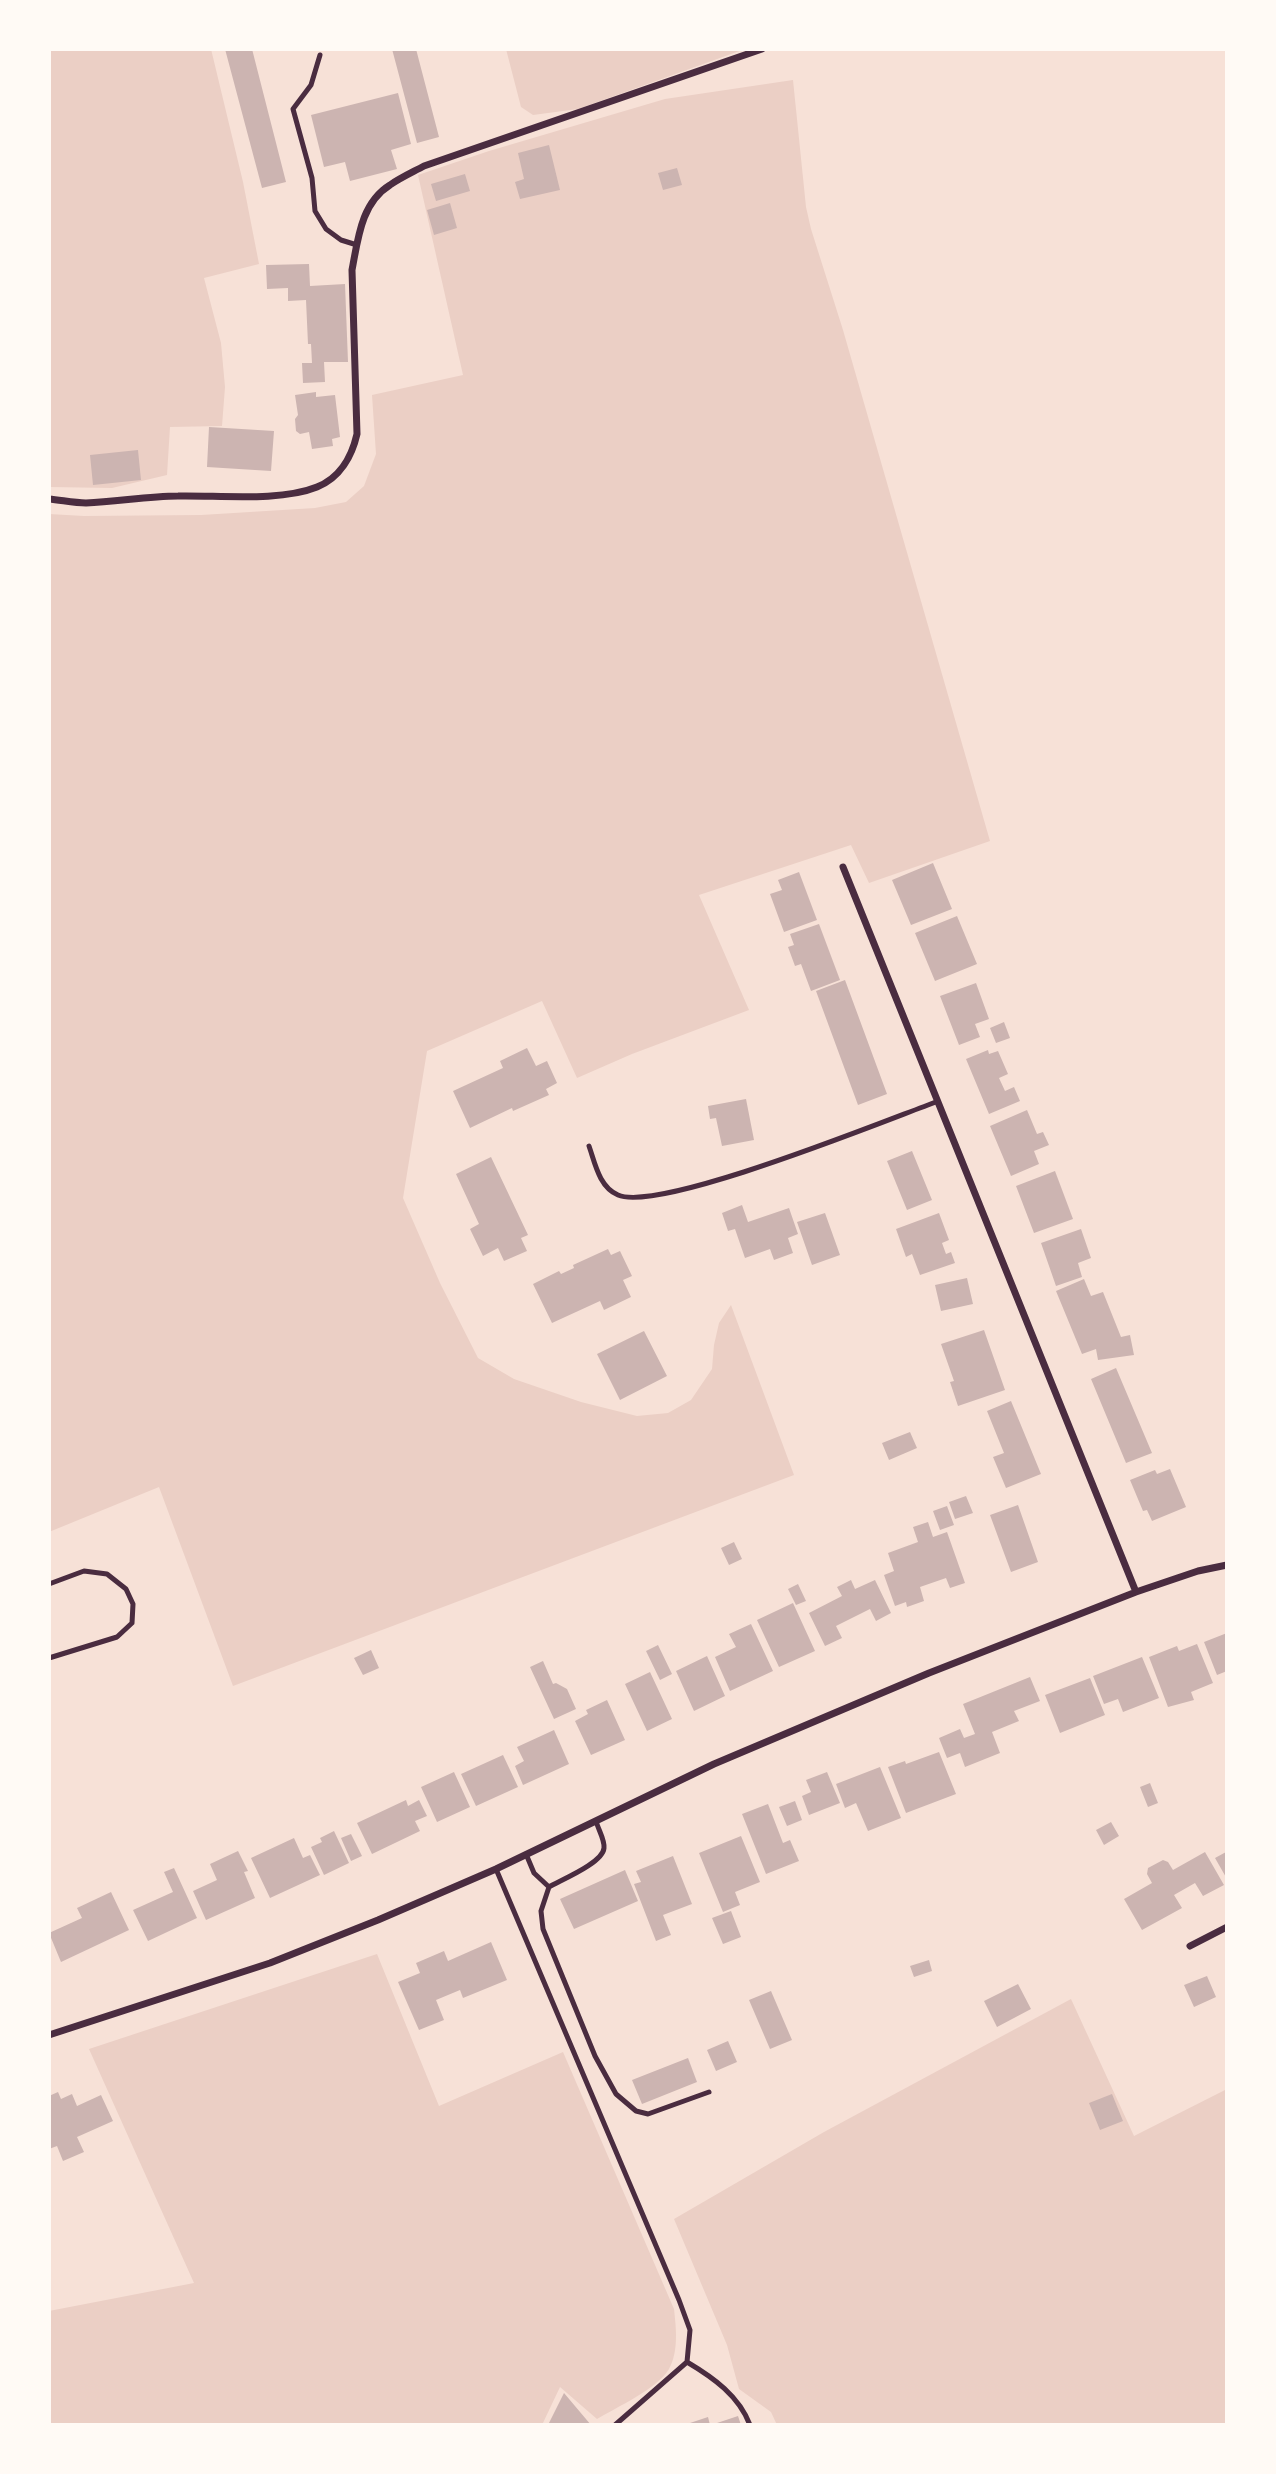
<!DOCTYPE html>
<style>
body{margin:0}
#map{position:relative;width:1276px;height:2474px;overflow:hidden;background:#f7e1d7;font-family:Quicksand,sans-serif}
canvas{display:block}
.frame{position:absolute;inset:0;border:51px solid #fffaf5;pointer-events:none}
</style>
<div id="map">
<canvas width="1276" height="2474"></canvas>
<div class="frame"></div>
</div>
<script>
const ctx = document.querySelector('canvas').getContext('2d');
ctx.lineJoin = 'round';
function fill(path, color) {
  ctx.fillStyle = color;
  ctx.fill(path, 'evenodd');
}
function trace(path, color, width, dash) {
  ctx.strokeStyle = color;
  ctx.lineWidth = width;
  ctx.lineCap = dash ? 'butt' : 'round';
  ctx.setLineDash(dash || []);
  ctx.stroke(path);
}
const green = new Path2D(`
 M 49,49 L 211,49 L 243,182 L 259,264 L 204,278 L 221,343 L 225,387 L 222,426 L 170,427 L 167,475 L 112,488 L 49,487 Z
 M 506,49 L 745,49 L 578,109 L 533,115 L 521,107 Z
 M 793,80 L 806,207 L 811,229 L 843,330 L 990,841 L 869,883 L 851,845 L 699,895 L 749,1010 L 632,1054 L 577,1078 L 542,1001 L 427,1051 L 403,1198 L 440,1283 L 478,1358 L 514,1379 L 581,1402 L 637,1416 L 668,1413 L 691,1400 L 712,1369 L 714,1345 L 719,1323 L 731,1305 L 794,1475 L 233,1686 L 159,1487 L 49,1532 L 49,514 L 84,516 L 201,515 L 315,508 L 346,502 L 364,486 L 376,454 L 372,395 L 463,375 L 418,175 L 489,151 L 665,99 Z
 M 377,1954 L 439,2106 L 563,2052 L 674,2309 C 676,2327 679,2351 669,2369 C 657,2389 617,2407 597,2419 L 560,2387 L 542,2425 L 49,2425 L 49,2311 L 194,2283 L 89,2049 Z
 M 1071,1999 L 1134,2136 L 1227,2089 L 1227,2425 L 777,2425 L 771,2412 L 739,2389 L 727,2345 L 674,2219 L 824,2132 Z`);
const building = new Path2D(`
 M 225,49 L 252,49 L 286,182 L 262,188 Z
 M 392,49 L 416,49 L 439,137 L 417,143 Z
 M 398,93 L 411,144 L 391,150 L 397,169 L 350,181 L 345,162 L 324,167 L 311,115 Z
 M 549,145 L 560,190 L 520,199 L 515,182 L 524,179 L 518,153 Z
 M 677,168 L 682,185 L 663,190 L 658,173 Z
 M 465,174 L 470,191 L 436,201 L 431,184 Z
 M 450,203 L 457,228 L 434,235 L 427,210 Z
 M 309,264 L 310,286 L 345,284 L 348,362 L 324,362 L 325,382 L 303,383 L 302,363 L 312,363 L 311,344 L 308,344 L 306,300 L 288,301 L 288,288 L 267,289 L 266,265 Z
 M 316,392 L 316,397 L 335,395 L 340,437 L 332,439 L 333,446 L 312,449 L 309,432 L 300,434 L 296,431 L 295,419 L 298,415 L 295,395 Z
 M 209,427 L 274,431 L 271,471 L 207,467 Z
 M 138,450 L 141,480 L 93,485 L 90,455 Z
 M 933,863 L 952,909 L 911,925 L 892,880 Z
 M 799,872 L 817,920 L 784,932 L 770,894 L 782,890 L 778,880 Z
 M 957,916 L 977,964 L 935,981 L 915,933 Z
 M 819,924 L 840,980 L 811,991 L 801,964 L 795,966 L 788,947 L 794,945 L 790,934 Z
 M 845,980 L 887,1094 L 858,1105 L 816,991 Z
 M 976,983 L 989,1019 L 975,1024 L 980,1037 L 959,1045 L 940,996 Z
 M 1004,1022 L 1010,1038 L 996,1043 L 990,1028 Z
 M 527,1048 L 536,1066 L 547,1061 L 557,1083 L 546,1089 L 549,1095 L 513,1111 L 512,1108 L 470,1128 L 453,1091 L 503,1068 L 500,1061 Z
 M 988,1050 L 989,1054 L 998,1051 L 1008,1074 L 999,1078 L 1005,1091 L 1014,1087 L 1020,1101 L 989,1114 L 966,1059 Z
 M 746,1099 L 754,1140 L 722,1146 L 716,1118 L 710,1119 L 708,1106 Z
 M 1027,1110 L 1037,1134 L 1043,1132 L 1049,1145 L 1034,1151 L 1039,1164 L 1011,1176 L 990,1126 Z
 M 912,1151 L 932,1200 L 907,1210 L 887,1161 Z
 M 491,1157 L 528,1235 L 521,1238 L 527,1251 L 504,1261 L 498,1248 L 483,1256 L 470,1229 L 479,1224 L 456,1174 Z
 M 1055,1171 L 1073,1219 L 1034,1233 L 1016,1186 Z
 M 742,1205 L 748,1222 L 789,1208 L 798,1234 L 788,1238 L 793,1253 L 774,1260 L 770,1249 L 745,1258 L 735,1229 L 728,1231 L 722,1213 Z
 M 825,1213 L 840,1255 L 812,1265 L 797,1222 Z
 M 939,1213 L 949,1240 L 942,1243 L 946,1254 L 951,1252 L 955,1263 L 920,1275 L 912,1254 L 906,1257 L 896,1229 Z
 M 1081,1229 L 1091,1258 L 1078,1263 L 1082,1277 L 1056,1286 L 1041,1243 Z
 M 608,1249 L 611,1255 L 620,1251 L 632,1276 L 623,1280 L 631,1297 L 604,1310 L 600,1301 L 552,1323 L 533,1284 L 559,1271 L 561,1274 L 574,1268 L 573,1265 Z
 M 967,1278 L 973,1304 L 941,1311 L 935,1285 Z
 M 1084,1279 L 1091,1296 L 1103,1292 L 1121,1337 L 1130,1335 L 1134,1355 L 1098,1360 L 1096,1349 L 1082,1354 L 1056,1291 Z
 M 984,1330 L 1005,1390 L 958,1406 L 950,1382 L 954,1381 L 941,1344 Z
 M 644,1331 L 667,1376 L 620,1400 L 597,1354 Z
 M 1116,1368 L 1152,1453 L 1126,1463 L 1091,1379 Z
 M 1011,1401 L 1041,1474 L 1006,1488 L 993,1457 L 1004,1453 L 987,1411 Z
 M 910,1432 L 917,1448 L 889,1460 L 882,1443 Z
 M 1170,1469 L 1186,1507 L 1152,1521 L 1147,1510 L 1143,1511 L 1130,1480 L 1155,1470 L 1157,1474 Z
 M 966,1496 L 973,1513 L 955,1519 L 949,1502 Z
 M 1018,1505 L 1038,1562 L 1011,1572 L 990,1515 Z
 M 947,1506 L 954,1525 L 940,1530 L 933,1511 Z
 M 928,1522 L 933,1537 L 947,1532 L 965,1583 L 950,1588 L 946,1578 L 920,1587 L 924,1601 L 907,1607 L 906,1602 L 895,1606 L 884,1575 L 894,1571 L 888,1553 L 918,1542 L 913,1527 Z
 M 734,1542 L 742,1559 L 729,1565 L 721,1548 Z
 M 851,1580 L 855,1589 L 875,1580 L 891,1613 L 876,1621 L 870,1609 L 836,1626 L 842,1638 L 825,1646 L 809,1613 L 842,1596 L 837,1587 Z
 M 798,1584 L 806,1601 L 796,1605 L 788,1589 Z
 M 793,1603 L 815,1651 L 779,1667 L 757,1620 Z
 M 751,1624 L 773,1671 L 730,1691 L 715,1657 L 736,1647 L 729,1634 Z
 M 1227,1633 L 1227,1671 L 1217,1675 L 1204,1642 Z
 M 1197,1644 L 1213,1683 L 1191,1692 L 1194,1700 L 1168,1707 L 1149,1657 L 1177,1646 L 1179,1651 Z
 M 658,1645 L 672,1674 L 660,1680 L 646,1651 Z
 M 371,1650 L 379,1668 L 363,1675 L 354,1658 Z
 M 707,1656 L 725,1696 L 694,1711 L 676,1671 Z
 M 1142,1657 L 1159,1698 L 1123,1712 L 1118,1699 L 1104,1704 L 1093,1676 Z
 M 543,1661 L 553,1684 L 556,1683 L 567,1689 L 576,1709 L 554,1719 L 530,1667 Z
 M 650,1672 L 672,1719 L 647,1731 L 625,1684 Z
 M 1030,1677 L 1040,1701 L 1014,1711 L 1019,1721 L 992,1732 L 1000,1753 L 965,1767 L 960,1753 L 947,1758 L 939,1738 L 960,1729 L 964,1738 L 975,1734 L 963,1704 Z
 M 1090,1678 L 1105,1715 L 1060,1733 L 1045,1695 Z
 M 607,1700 L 625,1740 L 591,1755 L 575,1721 L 588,1714 L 586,1710 Z
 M 554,1730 L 569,1764 L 523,1785 L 515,1766 L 524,1761 L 517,1747 Z
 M 939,1752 L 956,1794 L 906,1813 L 888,1767 L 905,1761 L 906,1764 Z
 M 503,1755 L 518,1787 L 476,1806 L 461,1774 Z
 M 880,1767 L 901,1818 L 868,1831 L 856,1803 L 845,1808 L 836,1784 Z
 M 454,1772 L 470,1807 L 437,1822 L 421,1787 Z
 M 827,1772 L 840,1803 L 809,1815 L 802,1796 L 811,1792 L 806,1780 Z
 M 1150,1783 L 1158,1803 L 1148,1807 L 1140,1787 Z
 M 406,1800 L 408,1806 L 419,1800 L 427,1816 L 415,1821 L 420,1831 L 372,1854 L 357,1823 Z
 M 795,1801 L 802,1820 L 787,1826 L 779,1807 Z
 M 768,1804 L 783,1843 L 790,1840 L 799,1861 L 766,1874 L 742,1814 Z
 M 1111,1822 L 1119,1836 L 1104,1845 L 1096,1830 Z
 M 334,1831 L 349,1863 L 324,1875 L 311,1847 L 322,1842 L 320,1838 Z
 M 351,1834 L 362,1856 L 351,1861 L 341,1838 Z
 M 741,1836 L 760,1882 L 735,1892 L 740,1905 L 723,1912 L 699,1853 Z
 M 294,1838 L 303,1858 L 310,1855 L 320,1875 L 270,1898 L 251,1858 Z
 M 238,1851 L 248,1871 L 244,1872 L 255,1898 L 206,1920 L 193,1891 L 217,1880 L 210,1864 Z
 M 1205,1852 L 1224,1885 L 1203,1896 L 1195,1883 L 1174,1895 L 1182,1908 L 1142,1930 L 1124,1899 L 1152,1883 L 1147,1874 L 1148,1868 L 1163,1860 L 1168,1862 L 1173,1870 Z
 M 1226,1852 L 1227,1854 L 1227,1879 L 1215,1858 Z
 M 673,1856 L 692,1904 L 663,1915 L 671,1935 L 656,1941 L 634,1884 L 641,1882 L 636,1871 Z
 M 174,1868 L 197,1918 L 148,1941 L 133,1910 L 173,1892 L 164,1872 Z
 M 625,1870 L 638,1901 L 574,1929 L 560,1899 Z
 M 111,1892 L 129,1930 L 61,1962 L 49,1933 L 82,1918 L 77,1908 Z
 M 731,1911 L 741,1937 L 723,1944 L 712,1918 Z
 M 491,1942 L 507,1980 L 463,1998 L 460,1990 L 436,2000 L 444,2020 L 419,2030 L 398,1982 L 420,1973 L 416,1963 L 444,1951 L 448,1961 Z
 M 929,1960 L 932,1971 L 914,1977 L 910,1966 Z
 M 1207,1976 L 1216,1997 L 1194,2007 L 1184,1985 Z
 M 1018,1984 L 1031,2009 L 997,2027 L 984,2001 Z
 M 771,1991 L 792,2040 L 770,2049 L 749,2000 Z
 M 728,2041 L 737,2062 L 716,2071 L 707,2050 Z
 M 688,2058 L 697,2082 L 642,2104 L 632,2080 Z
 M 58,2092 L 61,2099 L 72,2094 L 77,2106 L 101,2095 L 113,2121 L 77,2137 L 84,2152 L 63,2161 L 57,2146 L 49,2149 L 49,2096 Z
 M 1112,2094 L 1123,2121 L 1100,2130 L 1089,2103 Z
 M 564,2393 L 591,2425 L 548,2425 Z
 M 738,2416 L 741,2425 L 711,2425 Z
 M 708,2417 L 710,2425 L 684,2425 Z`);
const service = new Path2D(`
 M 320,55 L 311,85 L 293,109 L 312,178 L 315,211 L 326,229 L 341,240 L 357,245
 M 589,1146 C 595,1163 599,1187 618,1195 C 659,1213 884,1121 936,1102
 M 49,1584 L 84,1571 L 107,1574 L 126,1589 L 133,1604 L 132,1623 L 117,1637 L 49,1658
 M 526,1854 L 534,1873 L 549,1887 C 561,1880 603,1863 604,1848 C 605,1840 598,1829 596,1821
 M 496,1869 L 679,2300 L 690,2330 L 687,2362 L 615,2425
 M 549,1887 L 541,1911 L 543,1929 L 595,2056 L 616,2094 L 636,2111 L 648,2114 L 709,2092
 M 687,2362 C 714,2378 739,2396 750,2425`);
const minor = new Path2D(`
 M 49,499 C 61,500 74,503 86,503 C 117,502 147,496 178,496 C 218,495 280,502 317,487 C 340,478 352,456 357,434 L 352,270 C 358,239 361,203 390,185 C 400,178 413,172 424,166 L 762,49
 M 843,867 L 1136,1592
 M 1190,1946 L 1227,1927
 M 49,2035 L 270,1963 L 378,1920 L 496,1869 L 714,1764 L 929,1673 L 1136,1592 L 1198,1571 L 1227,1565`);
fill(green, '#ebcfc5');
fill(building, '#ccb4b1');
trace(service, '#4a2c40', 5);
trace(minor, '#4a2c40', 7);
</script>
